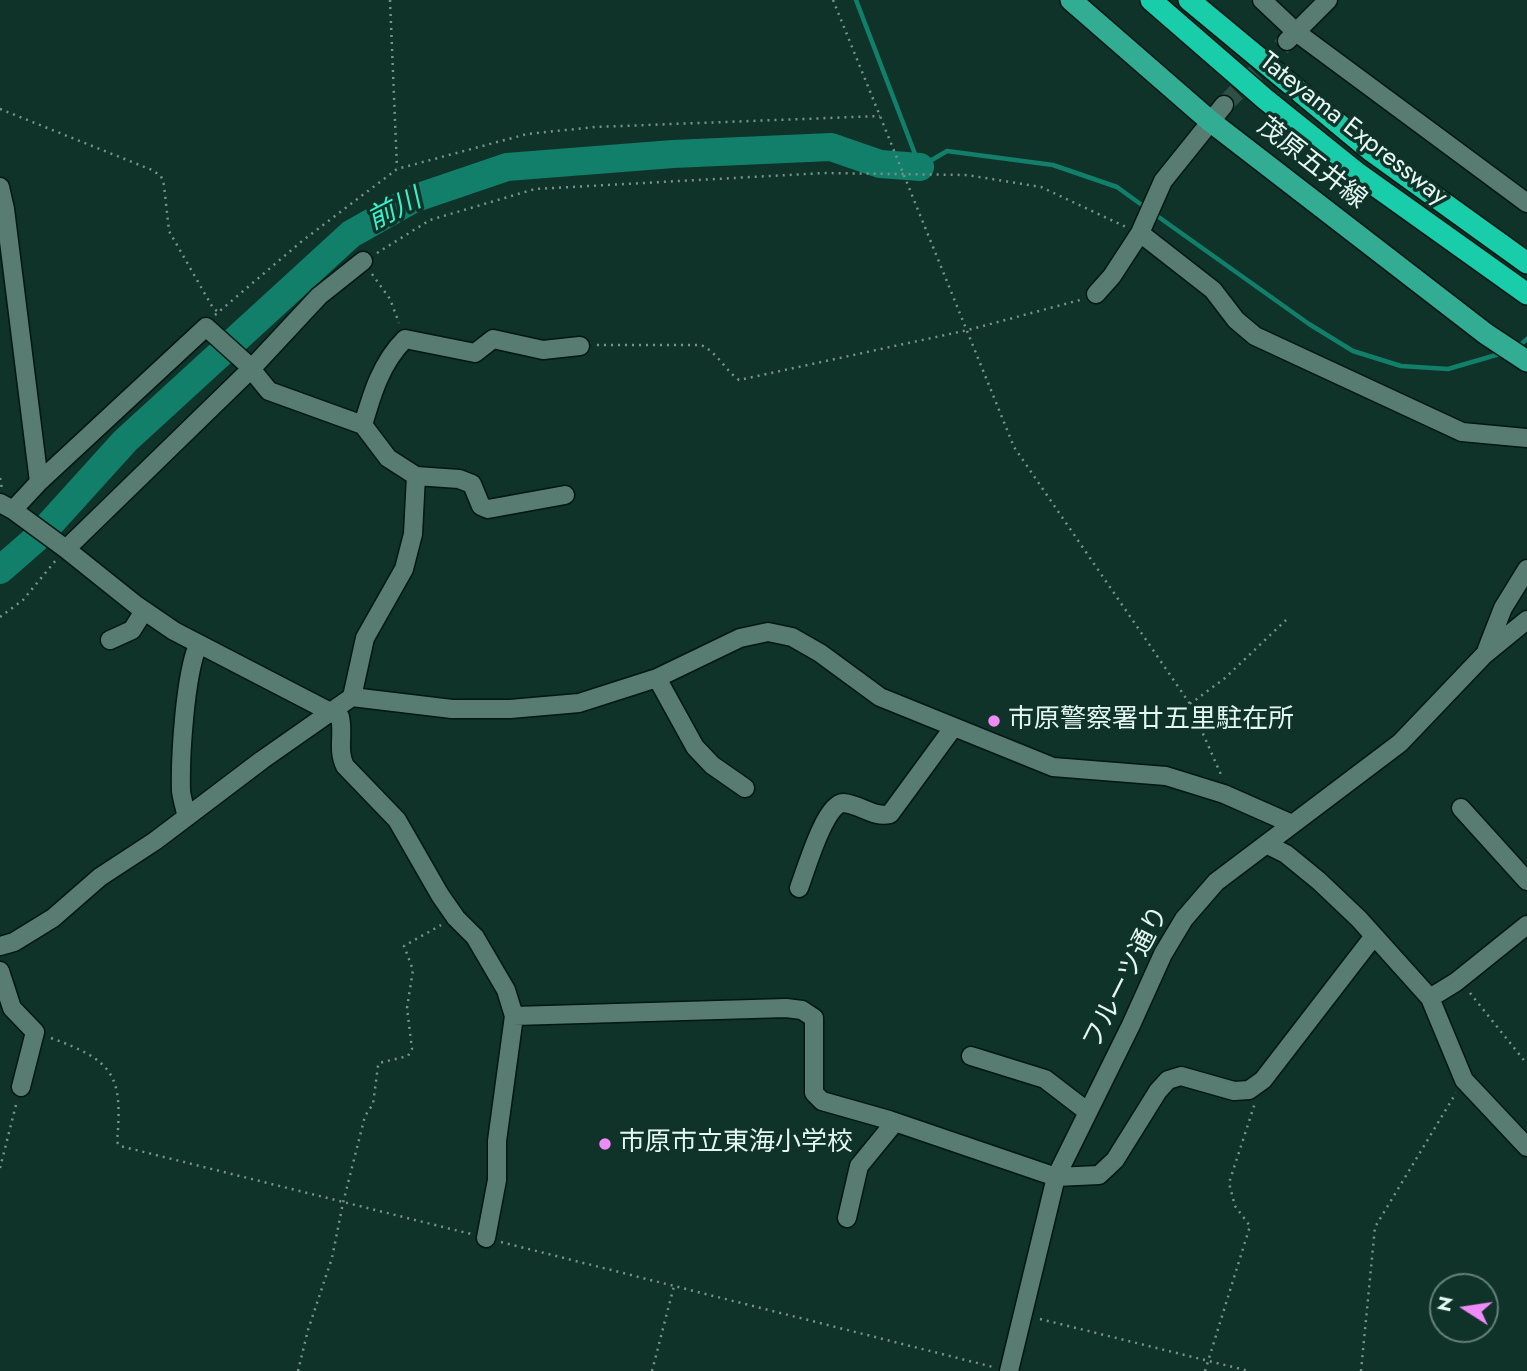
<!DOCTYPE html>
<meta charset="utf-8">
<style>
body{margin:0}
#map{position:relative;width:1527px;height:1371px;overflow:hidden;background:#0f3229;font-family:Jost,sans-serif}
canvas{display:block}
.north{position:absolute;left:1429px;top:1273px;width:70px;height:70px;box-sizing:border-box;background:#0f3229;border:2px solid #648179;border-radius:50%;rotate:282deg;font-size:19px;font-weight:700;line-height:28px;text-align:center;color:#e4f7f1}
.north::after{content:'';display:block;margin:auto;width:24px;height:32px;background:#ef8bf7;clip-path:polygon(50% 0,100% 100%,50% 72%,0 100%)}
</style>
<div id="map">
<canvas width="1527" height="1371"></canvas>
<div class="north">N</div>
</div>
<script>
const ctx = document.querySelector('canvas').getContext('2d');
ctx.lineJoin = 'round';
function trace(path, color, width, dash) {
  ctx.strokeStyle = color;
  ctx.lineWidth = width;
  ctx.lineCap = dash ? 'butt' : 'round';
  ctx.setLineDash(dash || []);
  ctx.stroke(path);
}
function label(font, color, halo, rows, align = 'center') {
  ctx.font = font + ' Jost,"Noto Sans JP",sans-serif';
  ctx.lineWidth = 7;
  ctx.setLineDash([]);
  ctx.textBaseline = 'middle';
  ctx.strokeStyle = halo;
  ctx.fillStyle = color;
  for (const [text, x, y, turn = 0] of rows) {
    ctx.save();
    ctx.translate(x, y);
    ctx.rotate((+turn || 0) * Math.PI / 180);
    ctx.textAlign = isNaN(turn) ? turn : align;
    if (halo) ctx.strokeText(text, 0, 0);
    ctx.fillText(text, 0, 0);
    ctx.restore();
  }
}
const stream = new Path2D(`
 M 856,0 L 920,167 L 947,151 L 1053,165 L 1117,187 L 1146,208
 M 1153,213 L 1309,324 L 1353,351 L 1401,366 L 1448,369 L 1503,353
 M 1517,348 L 1527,339`);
const river = new Path2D(`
 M 0,570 L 39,536 L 125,441 L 351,234 L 413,199 L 507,167 L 673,154 L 831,147 L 880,164 L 920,167`);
const minorTunnel = new Path2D(`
 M 1224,105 L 1287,41`);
const path = new Path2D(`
 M 390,0 L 397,168
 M 833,0 L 1014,447 L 1190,704 L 1222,777
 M 0,109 L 152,170 L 161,176 L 164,185 L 169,231 L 213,308 L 218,312
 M 377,253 L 430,220 L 535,189 L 824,173 L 967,175 L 1041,187 L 1126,227
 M 372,274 L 390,299 L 399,323
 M 215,315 L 302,241 L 397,169 L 527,134 L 595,127 L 880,116
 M 597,345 L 701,345 C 717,352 725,370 739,380 L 968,330 L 1080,300
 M 0,478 L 2,489
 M 0,617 L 23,600 L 56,560
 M 1190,704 L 1225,678 L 1286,620
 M 1470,993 L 1527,1064
 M 51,1038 C 114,1061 123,1075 117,1142 L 120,1146 L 471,1234
 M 0,1168 L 17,1101
 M 501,1242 L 993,1367
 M 1040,1319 L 1249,1371
 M 298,1371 L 308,1330 L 332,1258 L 343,1203 L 365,1116 L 373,1104 L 378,1066 L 379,1063 L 408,1056 L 412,1049 L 407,1008 L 413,970 L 404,946 L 441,925
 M 652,1371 L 674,1286
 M 1205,1371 L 1250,1226 L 1235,1206 L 1229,1183 L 1255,1103
 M 1361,1371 L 1375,1227 L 1456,1093`);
const minor = new Path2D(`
 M 1262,0 L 1296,32 L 1527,203
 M 1287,41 L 1328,0
 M 0,187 L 5,209 L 39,482 L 13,510
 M 1140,233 L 1213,290 L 1236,320 L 1255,336 L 1462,432 L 1527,438
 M 1096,294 L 1112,276 L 1140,233 L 1163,181 L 1224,105
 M 363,425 C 372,394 381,363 405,339 L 475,353 L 493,339 L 543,350 L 580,346
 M 416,476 L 459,479 L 472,484 L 481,506 L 488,509 L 565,495
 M 0,503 L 13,510 L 66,549 L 136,605 L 174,631 L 340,717 C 344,734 337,750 345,766 L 397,820 L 440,895 L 456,918 L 475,937 L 506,990 L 514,1016 L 497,1141 L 497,1180 L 486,1238
 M 66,549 L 251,369 L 319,296 L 363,261
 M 110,640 L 132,630 L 144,611
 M 1487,649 L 1503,608 L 1527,569
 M 657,678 L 695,747 L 712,765 L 745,788
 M 352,697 L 452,709 L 510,709 L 579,703 L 657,678 L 740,638 L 768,632 L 792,637 L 820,653 L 880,697 L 1053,767 L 1166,776 L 1224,794 L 1292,824
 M 1461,808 L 1527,881
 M 187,817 C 185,809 182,799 181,791 C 180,757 185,675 198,645
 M 1266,844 L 1286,854 L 1319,881 L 1359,919 L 1430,998 L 1464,1080 L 1527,1147
 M 799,888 C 805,873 825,803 843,803 C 860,804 873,818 890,814 L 953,728
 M 0,946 L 14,942 L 53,918 L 100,877 L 155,841 L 262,760 L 352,697 L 365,638 L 404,569 L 413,534 L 416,476 L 388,458 L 363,425 L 269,391 L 247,364 L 206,327 L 39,482
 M 0,971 L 12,1008 L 35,1032 L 21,1087
 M 1430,998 L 1456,982 L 1527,925
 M 514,1016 L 786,1008 L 802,1010 L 814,1018 L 814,1093 L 822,1101 L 889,1120 L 1056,1177 L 1099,1175 L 1115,1160 L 1158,1091 L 1168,1080 L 1181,1076 L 1234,1091 L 1249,1090 L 1263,1080 L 1374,936
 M 971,1056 L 1045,1079 L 1088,1112
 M 847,1218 L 859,1166 L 895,1122
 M 1009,1371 L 1056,1177 L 1131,1025 L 1163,954 L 1184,919 L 1216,882 L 1400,743 L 1484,655 L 1527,620`);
const major = new Path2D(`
 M 1071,0 L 1210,121 L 1486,334 L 1527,361`);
const highway = new Path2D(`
 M 1151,0 L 1265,99 L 1356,172 L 1527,294
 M 1189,0 L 1370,150 L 1527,263`);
const markers = [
 [994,721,7,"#ef8bf7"],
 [605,1144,7,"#ef8bf7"]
];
const streetNames = [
 ["Tateyama Expressway",1353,130,38],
 ["茂原五井線",1311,164,38],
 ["フルーツ通り",1127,978,-63]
];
const poiNames = [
 ["市原警察署廿五里駐在所",1008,721],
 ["市原市立東海小学校",619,1144]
];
const waterNames = [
 ["前川",395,211,-27]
];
trace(stream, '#117f69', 4.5);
trace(river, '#117f69', 28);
trace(minorTunnel, '#2f5047', 18, [18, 9]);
trace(minor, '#011812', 21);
trace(major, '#011812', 24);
trace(highway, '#011812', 24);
trace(path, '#78938b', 2.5, [2, 5]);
trace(minor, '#587c71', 18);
trace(major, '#32ac93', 21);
trace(highway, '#19ccaa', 21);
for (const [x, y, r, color] of markers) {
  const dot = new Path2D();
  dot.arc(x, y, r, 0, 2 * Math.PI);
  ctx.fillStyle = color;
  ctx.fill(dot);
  trace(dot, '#0f3229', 2.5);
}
label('26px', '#e4f7f1', '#0f3229', streetNames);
label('26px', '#e4f7f1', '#0f3229', poiNames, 'left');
label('italic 28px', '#39f0c9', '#0f3229', waterNames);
</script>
